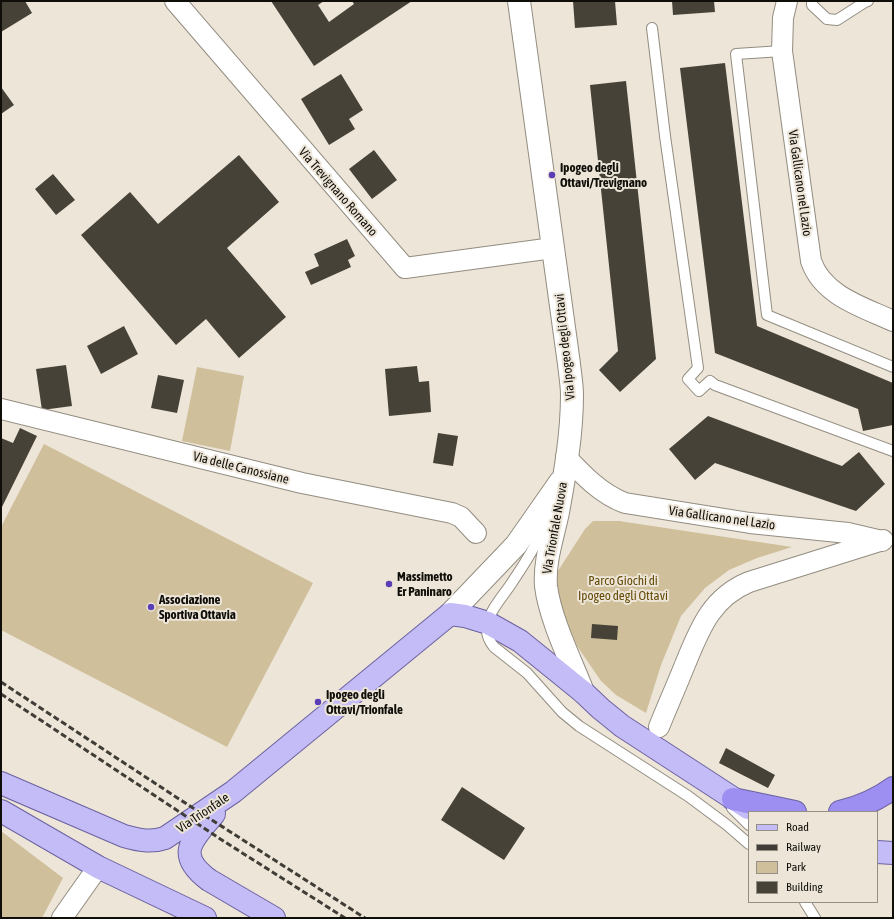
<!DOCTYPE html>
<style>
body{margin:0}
#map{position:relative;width:894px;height:919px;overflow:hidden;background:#ece5d8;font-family:"Asap Condensed",sans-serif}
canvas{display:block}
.frame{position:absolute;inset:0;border:2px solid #100e09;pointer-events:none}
.legend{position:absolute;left:748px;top:811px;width:130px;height:92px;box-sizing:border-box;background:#ece5d8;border:1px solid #948f85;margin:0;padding:5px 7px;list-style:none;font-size:12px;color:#100e09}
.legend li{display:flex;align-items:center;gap:8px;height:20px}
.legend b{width:20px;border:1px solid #948f85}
</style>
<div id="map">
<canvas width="894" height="919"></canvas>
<div class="frame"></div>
<ul class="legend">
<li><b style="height:5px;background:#c4bcf7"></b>Road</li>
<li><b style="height:5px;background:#403d36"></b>Railway</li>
<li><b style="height:11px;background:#d0bf9b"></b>Park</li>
<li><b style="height:11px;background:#474237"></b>Building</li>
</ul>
</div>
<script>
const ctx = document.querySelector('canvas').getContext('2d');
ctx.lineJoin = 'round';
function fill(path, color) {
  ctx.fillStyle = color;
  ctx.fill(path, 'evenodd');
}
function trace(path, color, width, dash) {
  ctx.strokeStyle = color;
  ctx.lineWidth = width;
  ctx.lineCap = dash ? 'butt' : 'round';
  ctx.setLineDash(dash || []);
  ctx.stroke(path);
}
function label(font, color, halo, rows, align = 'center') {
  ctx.font = font + ' "Asap Condensed",sans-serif';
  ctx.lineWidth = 4;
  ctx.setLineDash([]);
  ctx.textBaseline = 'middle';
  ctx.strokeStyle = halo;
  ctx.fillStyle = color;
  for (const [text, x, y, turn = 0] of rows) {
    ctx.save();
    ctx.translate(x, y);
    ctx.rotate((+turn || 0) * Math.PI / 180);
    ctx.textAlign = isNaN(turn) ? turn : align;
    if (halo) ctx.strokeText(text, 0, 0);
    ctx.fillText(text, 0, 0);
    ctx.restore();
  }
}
const green = new Path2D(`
 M 197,367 L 244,376 L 230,451 L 182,441 Z
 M 44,444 L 313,583 L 227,747 L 1,630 L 1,527 Z
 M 593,521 L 619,521 L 792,547 L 757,558 L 729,570 L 705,588 L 681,616 L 661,665 L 646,713 L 616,695 L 601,681 L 577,646 L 555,596 L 556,574 L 585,529 Z
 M 1,831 L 63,878 L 42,918 L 1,918 Z`);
const building = new Path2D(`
 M 1,1 L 25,1 L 32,13 L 1,32 Z
 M 271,1 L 324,1 L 318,5 L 329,22 L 354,4 L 352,1 L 412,1 L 314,66 Z
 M 573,1 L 615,1 L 617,25 L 575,28 Z
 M 672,1 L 714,1 L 715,12 L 673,15 Z
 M 725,63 L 757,326 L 893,383 L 893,425 L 863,431 L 858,409 L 715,353 L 680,68 Z
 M 341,74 L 363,110 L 349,119 L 355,129 L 329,145 L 301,99 Z
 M 626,81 L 656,359 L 620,392 L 599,370 L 618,351 L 590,85 Z
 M 1,87 L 14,105 L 1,114 Z
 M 374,150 L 397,180 L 372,199 L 349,169 Z
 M 239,155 L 279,202 L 227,248 L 286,317 L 239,358 L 206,319 L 176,345 L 81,235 L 130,192 L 158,224 Z
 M 53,174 L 75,200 L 56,215 L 35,189 Z
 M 347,239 L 355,256 L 348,260 L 351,267 L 311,285 L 305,272 L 319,266 L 314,254 Z
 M 124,326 L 138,354 L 101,374 L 87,346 Z
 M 66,365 L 72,406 L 42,410 L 36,369 Z
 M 417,366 L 419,382 L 429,381 L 431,412 L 389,416 L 385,369 Z
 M 158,375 L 184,380 L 177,413 L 151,408 Z
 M 708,416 L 842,466 L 859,452 L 885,484 L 856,511 L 715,463 L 695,480 L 669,449 Z
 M 20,428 L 37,436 L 1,509 L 1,438 L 13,443 Z
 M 438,433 L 458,436 L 453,466 L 433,463 Z
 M 592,624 L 618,626 L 617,640 L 591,638 Z
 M 726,748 L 775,775 L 768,788 L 719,763 Z
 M 462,787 L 525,828 L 504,860 L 441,820 Z`);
const service = new Path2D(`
 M 812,1 L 812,5 L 827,19 L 837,20 L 865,2 L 868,1
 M 652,28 L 665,136 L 698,368 L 688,379 L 699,391 L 710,381 L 715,385 L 893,451
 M 782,51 L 736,54 L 767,315 L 893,367
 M 547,519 C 538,543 525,563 511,584 C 503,596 490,610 487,625 C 486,633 489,641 494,647 L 527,673 L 562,712 L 579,726 L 688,796 L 727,825 L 749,844
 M 732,808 L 749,825
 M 805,902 L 815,918`);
const minor = new Path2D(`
 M 175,1 L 405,268 L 553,248
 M 787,1 L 783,18 L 782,51 L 811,261 C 823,296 863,307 893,321
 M 1,409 L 302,483 L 452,513 L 461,517 L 476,533
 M 566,457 C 583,475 601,494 625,503 L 750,523 L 848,533 L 882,541
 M 659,727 C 667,707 676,687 684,667 C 699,631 710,598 749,582 L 883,540
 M 62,918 L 98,867`);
const tertiary = new Path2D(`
 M 519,1 L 569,364 C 570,374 572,385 572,395 C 572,434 565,474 558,512 C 553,537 544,561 546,586 C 550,619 571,661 583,692
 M 450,614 L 516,545 L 560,482`);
const primary = new Path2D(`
 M 1,783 L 124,836 C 139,840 150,843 165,838 L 233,792 L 450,614 L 465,616 L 488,623 L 520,641 L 583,692 L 601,709 L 622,726 L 748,808
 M 1,811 L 98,867 L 205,918
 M 214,814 C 193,839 174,854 209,880 L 274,918
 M 877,852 L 893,853`);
const motorway = new Path2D(`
 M 733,799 L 795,812
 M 840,812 C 860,807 877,800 893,788`);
const rail = new Path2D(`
 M 1,682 L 179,799 L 365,918
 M 1,694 L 225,842 L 345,918`);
const markers = [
 [552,175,4,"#5b3db6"],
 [389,584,4,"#5b3db6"],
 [151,607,4,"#5b3db6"],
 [318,702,4,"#5b3db6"]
];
const poiNames = [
 ["Ipogeo degli",560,168],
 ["Ottavi/Trevignano",560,183],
 ["Massimetto",397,577],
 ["Er Paninaro",397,592],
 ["Associazione",159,600],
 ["Sportiva Ottavia",159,615],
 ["Ipogeo degli",326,695],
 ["Ottavi/Trionfale",326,710]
];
const streetNames = [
 ["Via Gallicano nel Lazio",800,183,82],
 ["Via Trevignano Romano",338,192,49],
 ["Via Ipogeo degli Ottavi",565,347,-96],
 ["Via delle Canossiane",241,468,14],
 ["Via Gallicano nel Lazio",722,518,8],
 ["Via Trionfale Nuova",555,528,-80],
 ["Via Trionfale",203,813,-34]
];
const parkNames = [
 ["Parco Giochi di",623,581],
 ["Ipogeo degli Ottavi",623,596]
];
fill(green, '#d0bf9b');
fill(building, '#474237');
trace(service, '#938d81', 12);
trace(minor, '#938d81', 22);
trace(tertiary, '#938d81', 24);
trace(primary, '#6c62a0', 24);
trace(motorway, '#6c62a0', 24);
trace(service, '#fff', 10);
trace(minor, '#fff', 20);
trace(tertiary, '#fff', 22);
trace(primary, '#c4bcf7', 22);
trace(motorway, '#9d8ff1', 22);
trace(rail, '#403d36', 3, [6, 3]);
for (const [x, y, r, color] of markers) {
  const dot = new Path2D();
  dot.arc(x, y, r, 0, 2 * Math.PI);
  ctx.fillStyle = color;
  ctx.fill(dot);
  trace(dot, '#ece5d8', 1.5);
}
label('bold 13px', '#100e09', '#ece5d8', poiNames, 'left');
label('13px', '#100e09', '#ece5d8', streetNames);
label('13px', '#654b08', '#ece5d8', parkNames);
</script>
